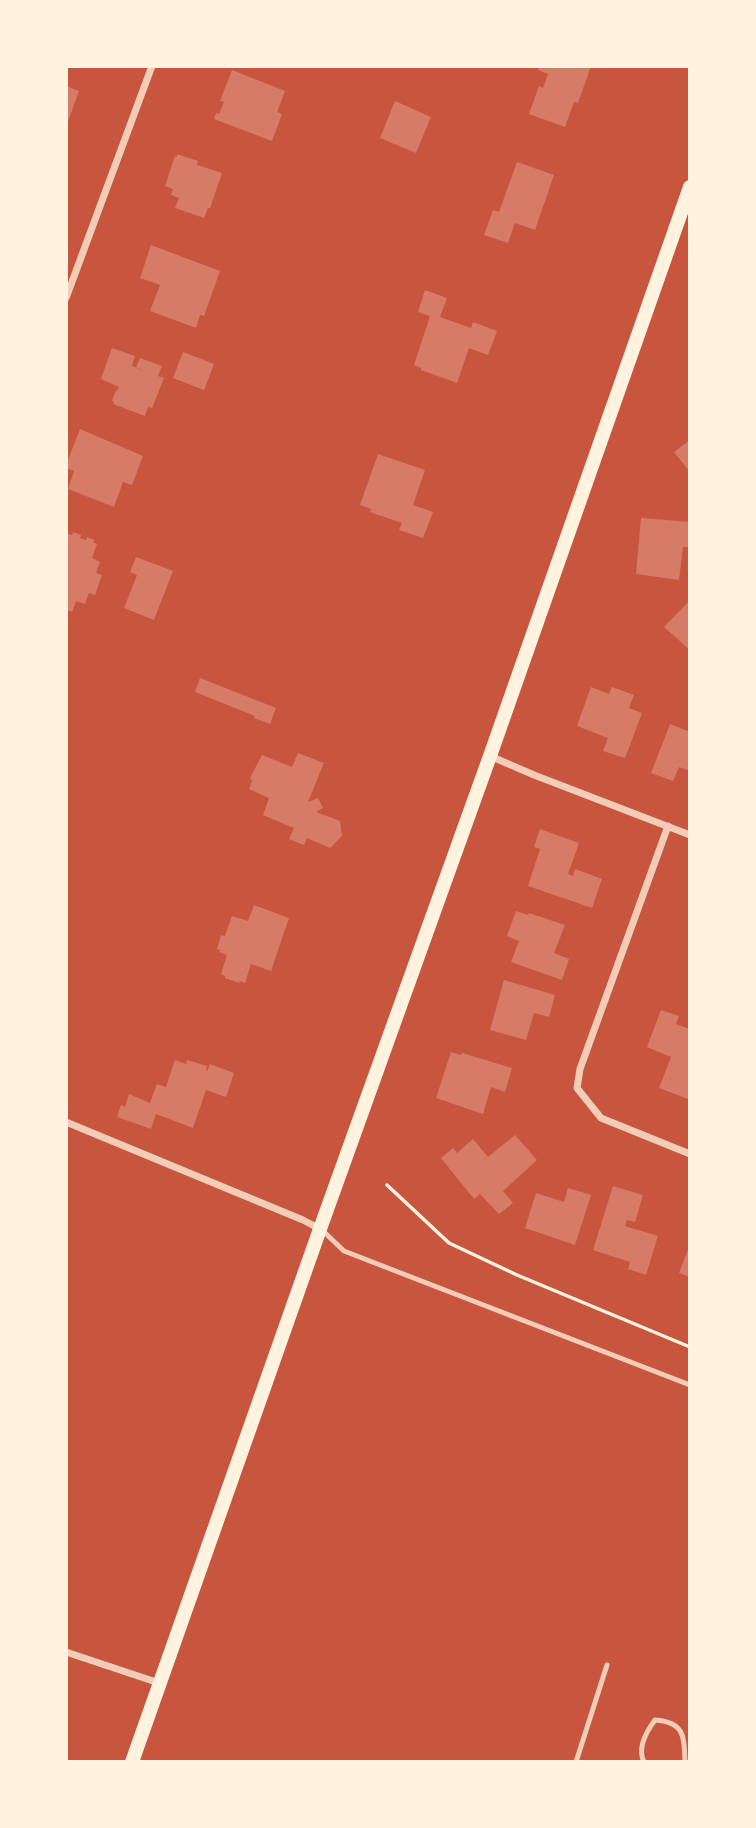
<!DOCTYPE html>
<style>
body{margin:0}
#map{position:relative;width:756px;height:1828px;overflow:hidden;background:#c8553d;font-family:Roboto,sans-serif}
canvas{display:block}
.frame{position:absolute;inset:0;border:68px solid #fff3e0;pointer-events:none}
</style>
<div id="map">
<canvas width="756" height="1828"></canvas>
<div class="frame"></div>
</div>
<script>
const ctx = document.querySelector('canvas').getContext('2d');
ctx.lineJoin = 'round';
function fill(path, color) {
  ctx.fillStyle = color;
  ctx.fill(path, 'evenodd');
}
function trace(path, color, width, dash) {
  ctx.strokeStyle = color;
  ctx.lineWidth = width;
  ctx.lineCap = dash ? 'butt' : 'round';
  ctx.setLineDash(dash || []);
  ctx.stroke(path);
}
const building = new Path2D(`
 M 539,66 L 591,66 L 578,103 L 574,102 L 565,127 L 529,114 L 539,86 L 543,88 L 548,74 L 538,70 Z
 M 232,70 L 285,91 L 277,112 L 282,114 L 272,141 L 214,119 L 216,113 L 219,114 L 224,102 L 220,101 Z
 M 66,86 L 79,91 L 67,124 L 66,124 Z
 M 395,101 L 431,117 L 416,153 L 380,138 Z
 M 177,154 L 198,161 L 197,165 L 222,173 L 210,208 L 208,208 L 204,218 L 175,208 L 179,198 L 171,195 L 173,189 L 165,186 L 175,156 L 177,157 Z
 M 517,162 L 554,175 L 535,230 L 515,223 L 508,243 L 484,235 L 493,210 L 499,212 Z
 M 151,245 L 220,271 L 204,316 L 200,315 L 196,328 L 150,311 L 160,285 L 140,278 Z
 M 425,290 L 447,298 L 440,317 L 471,328 L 473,322 L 497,331 L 488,355 L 469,348 L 457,383 L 421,370 L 421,368 L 414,365 L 430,316 L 418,312 Z
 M 112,348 L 135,356 L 132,366 L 144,371 L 136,367 L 140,358 L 162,366 L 158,376 L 164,378 L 152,408 L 148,407 L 145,416 L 113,404 L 114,402 L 112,401 L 116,390 L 117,391 L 119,387 L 101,379 Z
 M 183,352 L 214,364 L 204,390 L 173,378 Z
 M 80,429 L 143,456 L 132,485 L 123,482 L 114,507 L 68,489 L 74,471 L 66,468 L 66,465 Z
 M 690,440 L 690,472 L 674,452 Z
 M 378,454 L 425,470 L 413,505 L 433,512 L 423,538 L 399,530 L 402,523 L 370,512 L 371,509 L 360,505 Z
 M 641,518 L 690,522 L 690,547 L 683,547 L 679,580 L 636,574 Z
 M 73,532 L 81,535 L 80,538 L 86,540 L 87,537 L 94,540 L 93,542 L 97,544 L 92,558 L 100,562 L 96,573 L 102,575 L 95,595 L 89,593 L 85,604 L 76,601 L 72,612 L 66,610 L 66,533 L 72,535 Z
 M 136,557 L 173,571 L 154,620 L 124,608 L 137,575 L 130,572 Z
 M 690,600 L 690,650 L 664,627 Z
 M 200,678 L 276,708 L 270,724 L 254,718 L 255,716 L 195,692 Z
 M 591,687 L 609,694 L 612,687 L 634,695 L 629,708 L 642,713 L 625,758 L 603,751 L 608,738 L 577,726 Z
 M 670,724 L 690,732 L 690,771 L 679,767 L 673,781 L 651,773 Z
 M 298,753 L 324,763 L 308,802 L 318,798 L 323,808 L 316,812 L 340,821 L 342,836 L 330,848 L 307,838 L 304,845 L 289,839 L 294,828 L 263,815 L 269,798 L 249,789 L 252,781 L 250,778 L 262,755 L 292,767 Z
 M 540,829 L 579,843 L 568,874 L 573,876 L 575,869 L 602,879 L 592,908 L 528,886 L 540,849 L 534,847 Z
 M 254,905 L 289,918 L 271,971 L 251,964 L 245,983 L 240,981 L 239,983 L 225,978 L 225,976 L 221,974 L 227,955 L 219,952 L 220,950 L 217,949 L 221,935 L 225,936 L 232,916 L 248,921 Z
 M 516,911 L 528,915 L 529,913 L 565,925 L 554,953 L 569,959 L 562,980 L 511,962 L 519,941 L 507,936 Z
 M 504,980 L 555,995 L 549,1017 L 534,1013 L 526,1040 L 490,1030 Z
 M 661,1010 L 679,1016 L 676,1024 L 690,1029 L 688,1099 L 659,1088 L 671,1057 L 647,1047 Z
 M 451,1052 L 461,1055 L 462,1053 L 512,1068 L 505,1092 L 491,1087 L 483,1114 L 436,1098 Z
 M 175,1060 L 186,1064 L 187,1060 L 207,1066 L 206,1071 L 207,1071 L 210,1064 L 234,1073 L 226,1097 L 206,1090 L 193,1128 L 156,1114 L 151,1129 L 117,1117 L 121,1105 L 125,1107 L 129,1094 L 150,1103 L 157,1084 L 166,1087 Z
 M 515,1135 L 537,1160 L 503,1191 L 513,1203 L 499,1214 L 480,1194 L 474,1199 L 441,1158 L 453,1148 L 457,1153 L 473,1139 L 488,1157 Z
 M 613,1186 L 643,1195 L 635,1222 L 627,1220 L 625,1226 L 658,1236 L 646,1275 L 628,1269 L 630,1262 L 593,1250 Z
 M 568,1188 L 591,1195 L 575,1245 L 525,1228 L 536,1193 L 564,1202 Z
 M 689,1247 L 690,1247 L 690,1277 L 679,1273 Z`);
const path = new Path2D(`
 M 387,1185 L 449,1243 L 517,1275 L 690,1347`);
const service = new Path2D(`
 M 323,1231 L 344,1251 L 690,1385
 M 576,1762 L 607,1665
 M 644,1762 C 637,1748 646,1732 655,1720 C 685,1722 684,1737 685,1762`);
const minor = new Path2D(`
 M 66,298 L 152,66
 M 490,756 L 534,775 L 690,835
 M 668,826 L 580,1069 L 577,1088 L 601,1118 L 690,1154
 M 66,1122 L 303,1220 L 320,1229
 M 66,1652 L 159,1683`);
const secondary = new Path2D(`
 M 132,1762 L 320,1229 L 490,756 L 690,187`);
fill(building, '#d67c66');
trace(path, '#fff3e0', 3.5);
trace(service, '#f1ccb7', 5);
trace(minor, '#f1ccb7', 7);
trace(secondary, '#fff3e0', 14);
</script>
